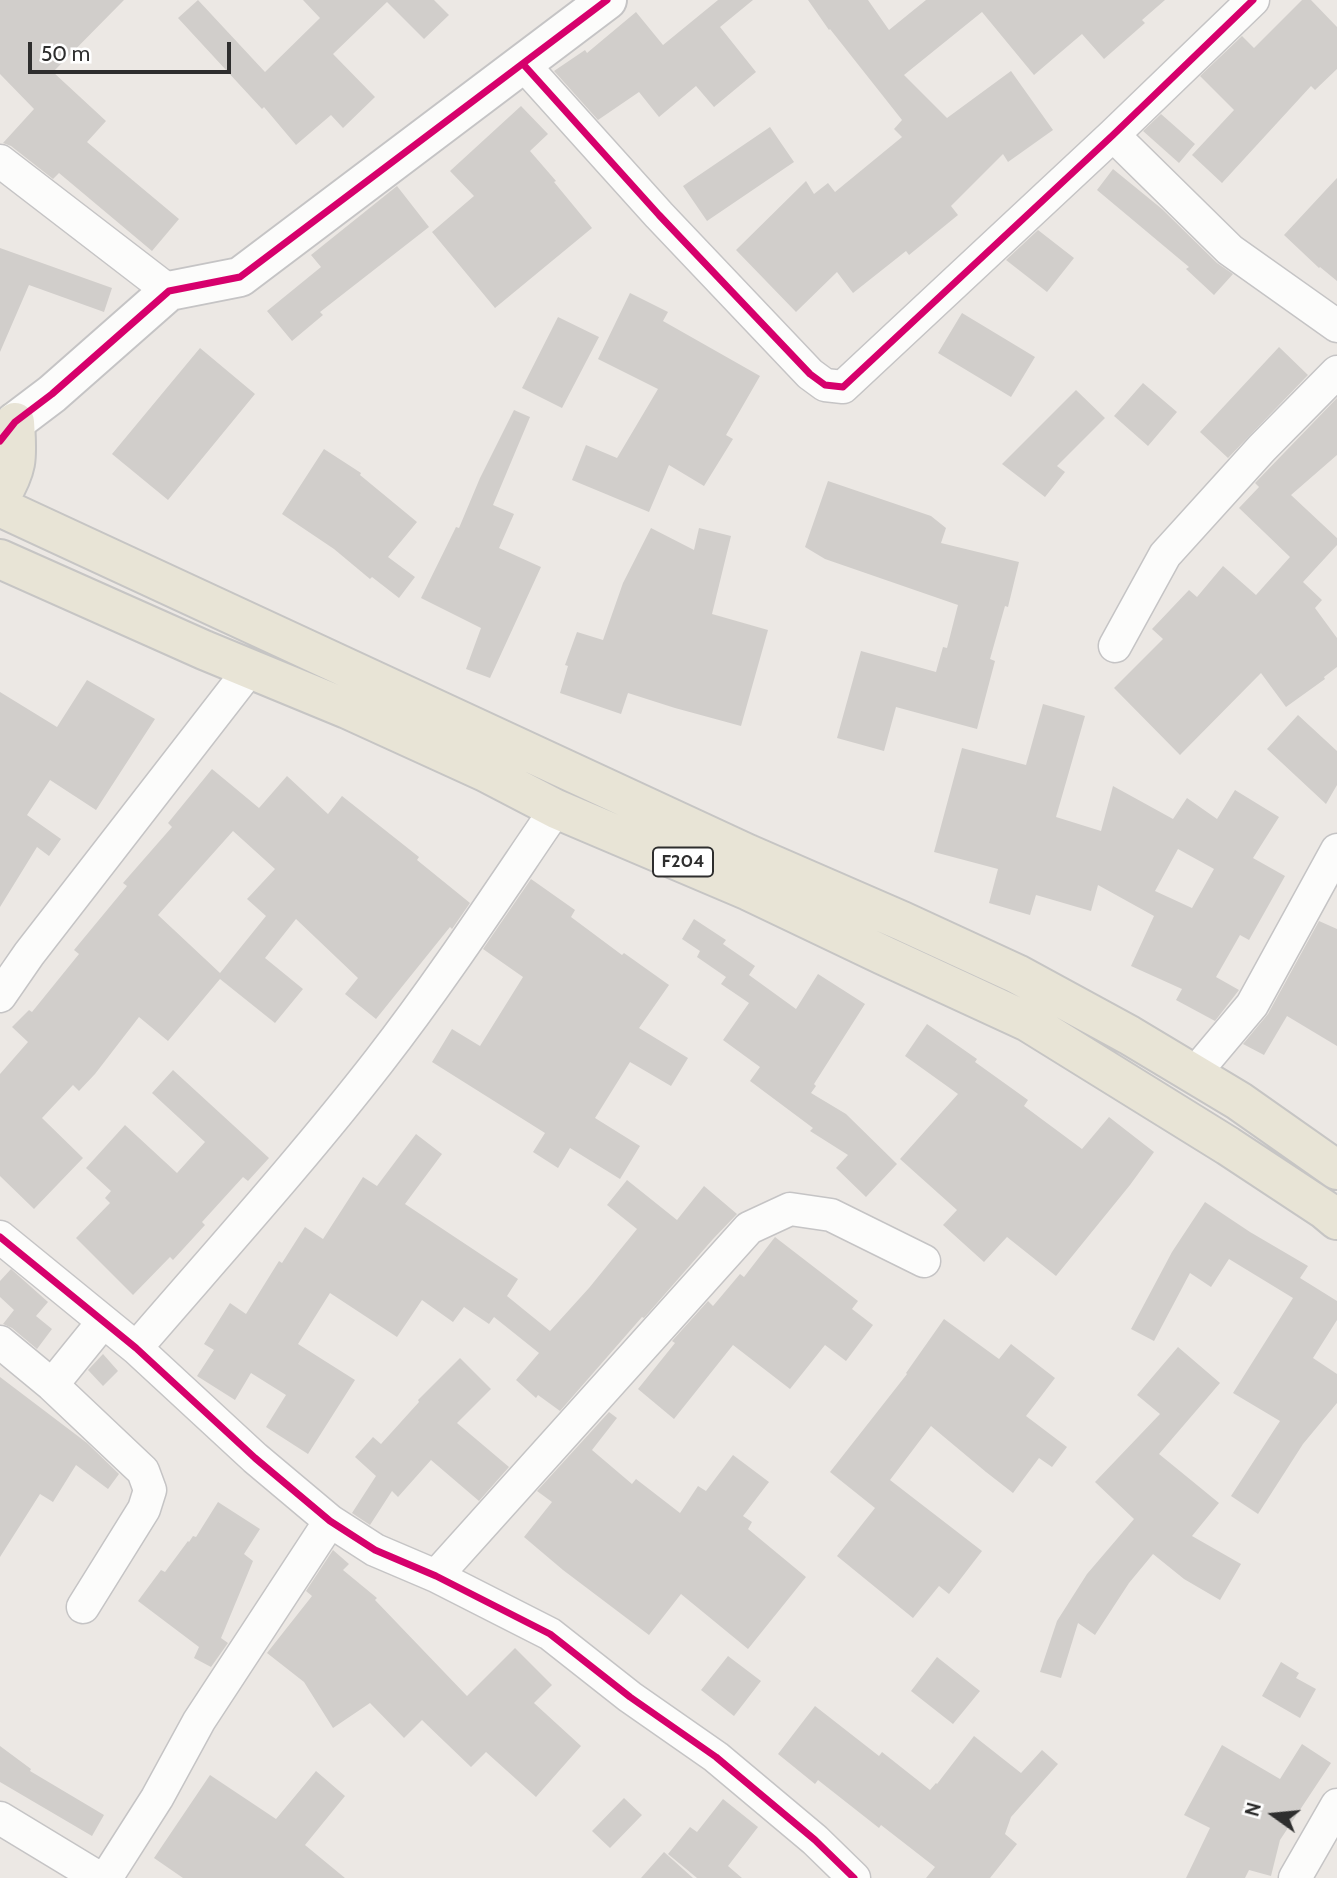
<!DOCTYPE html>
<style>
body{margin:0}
#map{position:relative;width:1337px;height:1878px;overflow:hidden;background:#ece8e4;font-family:Cabin,sans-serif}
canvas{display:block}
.north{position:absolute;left:1239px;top:1780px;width:70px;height:70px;-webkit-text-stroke:5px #fff;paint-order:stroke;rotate:285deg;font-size:19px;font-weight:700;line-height:28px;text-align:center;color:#2e2e2e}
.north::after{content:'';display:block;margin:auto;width:24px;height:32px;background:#2e2e2e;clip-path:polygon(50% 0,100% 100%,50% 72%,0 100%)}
.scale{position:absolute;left:28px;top:42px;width:203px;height:32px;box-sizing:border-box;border:4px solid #2e2e2e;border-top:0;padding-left:9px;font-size:21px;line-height:24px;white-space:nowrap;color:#2e2e2e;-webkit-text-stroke:5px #fff;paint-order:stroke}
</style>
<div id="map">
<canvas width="1337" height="1878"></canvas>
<div class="north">N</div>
<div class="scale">50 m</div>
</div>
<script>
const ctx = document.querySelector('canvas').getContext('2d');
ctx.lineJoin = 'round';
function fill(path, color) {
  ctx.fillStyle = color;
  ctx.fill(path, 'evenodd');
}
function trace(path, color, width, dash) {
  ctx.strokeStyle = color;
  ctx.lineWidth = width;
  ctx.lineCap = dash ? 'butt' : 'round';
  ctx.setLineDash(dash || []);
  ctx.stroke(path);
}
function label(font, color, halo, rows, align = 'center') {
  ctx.font = font + ' Cabin,sans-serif';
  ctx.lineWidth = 6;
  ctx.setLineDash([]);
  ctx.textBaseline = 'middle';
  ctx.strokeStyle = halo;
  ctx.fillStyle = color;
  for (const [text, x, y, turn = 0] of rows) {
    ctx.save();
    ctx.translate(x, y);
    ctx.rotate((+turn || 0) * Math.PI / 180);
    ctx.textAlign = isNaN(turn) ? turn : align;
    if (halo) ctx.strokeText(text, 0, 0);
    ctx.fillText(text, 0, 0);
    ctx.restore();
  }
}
const building = new Path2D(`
 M 0,0 L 124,0 L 53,72 L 106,121 L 87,142 L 179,219 L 152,251 L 59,173 L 53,179 L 11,146 L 3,143 L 34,109 L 0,74 Z
 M 198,0 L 265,72 L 320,18 L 303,0 L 434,0 L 449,15 L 424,39 L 387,2 L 333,54 L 375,97 L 343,128 L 331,115 L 296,145 L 264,107 L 262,109 L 178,18 Z
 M 718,0 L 753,0 L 720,27 L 756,72 L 714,107 L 696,86 L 659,117 L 639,92 L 598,120 L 554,71 L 585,50 L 587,53 L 636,12 L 663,45 Z
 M 808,0 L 868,0 L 889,30 L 926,0 L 1165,0 L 1142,20 L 1145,23 L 1104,59 L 1082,34 L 1034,75 L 982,12 L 904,75 L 947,118 L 1011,71 L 1053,130 L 1008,162 L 1003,154 L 951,206 L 958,215 L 909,255 L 906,251 L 853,293 L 837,272 L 796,312 L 736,250 L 806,181 L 814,194 L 828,183 L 835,192 L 902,137 L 894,129 L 902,120 L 830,29 L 829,30 Z
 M 1302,0 L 1311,0 L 1337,27 L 1337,69 L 1315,90 L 1311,86 L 1222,183 L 1192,155 L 1234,110 L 1200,76 L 1242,36 L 1254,48 Z
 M 521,106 L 548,134 L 530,151 L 556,181 L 554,182 L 592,228 L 495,308 L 432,232 L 474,196 L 450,171 Z
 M 1161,114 L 1195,144 L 1179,163 L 1143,131 Z
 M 770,127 L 794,162 L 707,221 L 683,186 Z
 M 1113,169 L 1162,209 L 1217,263 L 1233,274 L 1214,295 L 1186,269 L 1189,267 L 1097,190 Z
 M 1337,178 L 1337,281 L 1320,267 L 1319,268 L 1284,235 Z
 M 397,186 L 429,227 L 320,312 L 323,315 L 292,341 L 267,311 L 321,267 L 311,255 Z
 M 1038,230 L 1074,258 L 1047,292 L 1006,260 Z
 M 0,248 L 112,288 L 104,312 L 29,285 L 0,352 Z
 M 630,293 L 668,312 L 663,321 L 760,376 L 726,435 L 733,439 L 704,486 L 669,465 L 649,512 L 572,480 L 586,445 L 617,458 L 658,389 L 598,359 Z
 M 962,313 L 1035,357 L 1011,397 L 938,353 Z
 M 558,317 L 599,337 L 562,408 L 522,388 Z
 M 1279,347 L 1308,375 L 1228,458 L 1200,432 Z
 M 200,348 L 255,394 L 168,500 L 112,454 Z
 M 1143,383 L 1177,412 L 1148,446 L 1114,416 Z
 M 1076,390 L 1105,418 L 1057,466 L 1065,472 L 1045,497 L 1002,464 Z
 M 1337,398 L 1337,455 L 1291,495 L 1337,538 L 1337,545 L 1303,582 L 1322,600 L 1315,608 L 1337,638 L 1337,667 L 1324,677 L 1325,679 L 1286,707 L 1261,673 L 1180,755 L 1114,688 L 1163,639 L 1152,629 L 1189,590 L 1197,597 L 1223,566 L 1256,595 L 1290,557 L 1239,508 L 1259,487 L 1255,483 Z
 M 514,410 L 530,417 L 493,505 L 514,514 L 499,548 L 541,567 L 490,678 L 466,669 L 481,628 L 421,598 L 456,527 L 459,528 L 480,478 Z
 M 324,449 L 361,473 L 360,475 L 417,522 L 388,557 L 415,577 L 399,598 L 372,577 L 370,579 L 334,549 L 282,514 Z
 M 828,481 L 931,516 L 946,528 L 941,543 L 1019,562 L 1008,607 L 1005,606 L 990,659 L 995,661 L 977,729 L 896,707 L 884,751 L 837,738 L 861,651 L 936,672 L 943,647 L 947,648 L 958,605 L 825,559 L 805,547 Z
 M 651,528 L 694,550 L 699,528 L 731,536 L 712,614 L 768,630 L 741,726 L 675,708 L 628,693 L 621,714 L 560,693 L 568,666 L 565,665 L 577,632 L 603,640 L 623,583 Z
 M 87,680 L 155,719 L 96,810 L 50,780 L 27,815 L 61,839 L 49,856 L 37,847 L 0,907 L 0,692 L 57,727 Z
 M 1043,704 L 1085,716 L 1056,817 L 1101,831 L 1113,786 L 1173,819 L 1187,798 L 1217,819 L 1235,790 L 1279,817 L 1253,858 L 1285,876 L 1249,940 L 1240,935 L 1216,977 L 1239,990 L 1215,1021 L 1176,1000 L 1182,989 L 1131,966 L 1154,916 L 1098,885 L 1091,911 L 1036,895 L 1030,915 L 989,903 L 998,869 L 934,852 L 962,748 L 1026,765 ZM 1178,849 L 1214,869 L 1192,908 L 1155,891 Z
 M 1298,715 L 1337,751 L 1337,785 L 1326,804 L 1267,749 Z
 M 212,769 L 259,808 L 287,776 L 328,814 L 342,796 L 419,857 L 417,860 L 470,903 L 452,929 L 450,927 L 376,1019 L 345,994 L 358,978 L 296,919 L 265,958 L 303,989 L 275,1023 L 220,979 L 168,1041 L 139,1017 L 95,1074 L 79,1091 L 73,1085 L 42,1118 L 83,1158 L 34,1209 L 0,1176 L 0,1074 L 28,1042 L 12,1027 L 29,1010 L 32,1012 L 79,954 L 74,950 L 127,886 L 123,883 L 172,827 L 168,823 ZM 233,831 L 275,869 L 247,899 L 266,916 L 220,973 L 158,915 Z
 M 531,879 L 575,910 L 571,917 L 622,955 L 624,953 L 669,985 L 639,1028 L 688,1058 L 671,1086 L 630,1062 L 595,1118 L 640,1146 L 620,1179 L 570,1148 L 558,1168 L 533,1152 L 545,1133 L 432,1062 L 452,1029 L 480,1046 L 523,977 L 483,949 Z
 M 694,919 L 726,940 L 723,944 L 755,966 L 749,975 L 796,1009 L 818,974 L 865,1004 L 814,1084 L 816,1086 L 811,1093 L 846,1114 L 897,1164 L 866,1197 L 836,1168 L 848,1155 L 810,1131 L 813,1128 L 750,1081 L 760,1067 L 723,1040 L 749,1003 L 721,984 L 726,977 L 697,957 L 700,951 L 682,939 Z
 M 1319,921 L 1337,929 L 1337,1046 L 1287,1016 L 1264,1055 L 1243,1044 L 1268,1014 Z
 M 927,1024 L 977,1059 L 975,1062 L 1028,1100 L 1024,1106 L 1082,1149 L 1109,1117 L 1154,1152 L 1130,1185 L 1056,1276 L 1007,1237 L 984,1262 L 943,1225 L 957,1210 L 900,1159 L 958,1094 L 905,1056 Z
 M 173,1070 L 269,1158 L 248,1181 L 243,1177 L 202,1222 L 205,1225 L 173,1260 L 170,1257 L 133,1295 L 76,1238 L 110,1203 L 105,1198 L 111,1191 L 86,1168 L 125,1125 L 177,1173 L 205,1142 L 152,1093 Z
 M 416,1134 L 442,1154 L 405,1204 L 518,1279 L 507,1296 L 550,1331 L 589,1288 L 637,1229 L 607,1205 L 627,1180 L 677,1220 L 704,1186 L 737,1214 L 713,1239 L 644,1318 L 642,1317 L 560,1411 L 538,1395 L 536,1398 L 516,1380 L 539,1353 L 494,1317 L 489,1324 L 464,1307 L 453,1322 L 422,1300 L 397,1337 L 330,1293 L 298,1344 L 355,1380 L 308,1454 L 266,1427 L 286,1395 L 251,1373 L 235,1400 L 197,1376 L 214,1350 L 204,1344 L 230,1303 L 246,1314 L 279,1261 L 282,1263 L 305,1227 L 323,1239 L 363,1177 L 377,1186 Z
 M 1205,1202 L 1250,1232 L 1308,1266 L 1300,1278 L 1337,1301 L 1337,1320 L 1313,1358 L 1337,1374 L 1337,1403 L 1303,1444 L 1258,1514 L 1231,1496 L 1280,1421 L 1233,1393 L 1293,1298 L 1229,1259 L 1211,1287 L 1190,1273 L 1154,1341 L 1131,1329 L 1172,1252 Z
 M 775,1237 L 858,1301 L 852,1309 L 873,1325 L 846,1361 L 825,1345 L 790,1389 L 733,1345 L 674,1419 L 638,1389 L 675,1343 L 672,1341 L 708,1301 L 713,1306 L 740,1274 L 744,1277 Z
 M 11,1269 L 48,1302 L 36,1316 L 52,1329 L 37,1349 L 12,1328 L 3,1324 L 14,1310 L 0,1297 L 0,1281 Z
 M 944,1319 L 999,1359 L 1011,1344 L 1055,1378 L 1026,1416 L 1067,1447 L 1052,1467 L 1039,1458 L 1013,1493 L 986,1472 L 931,1426 L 890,1480 L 982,1551 L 949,1594 L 939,1586 L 913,1618 L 837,1556 L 875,1508 L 830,1472 L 907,1374 L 906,1373 Z
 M 1178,1347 L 1220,1383 L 1159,1454 L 1219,1503 L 1192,1536 L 1241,1564 L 1220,1600 L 1184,1579 L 1153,1554 L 1129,1583 L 1095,1635 L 1078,1623 L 1061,1678 L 1040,1672 L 1057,1621 L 1087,1574 L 1134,1519 L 1095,1482 L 1160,1414 L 1137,1395 Z
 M 103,1354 L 118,1371 L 103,1386 L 88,1370 Z
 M 460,1358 L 491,1389 L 457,1423 L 509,1467 L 479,1501 L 431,1460 L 398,1497 L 392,1491 L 370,1525 L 352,1513 L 376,1476 L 355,1457 L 373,1437 L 381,1444 L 419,1402 L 418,1400 Z
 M 0,1377 L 87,1443 L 119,1474 L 108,1489 L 76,1465 L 53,1502 L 40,1494 L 0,1557 Z
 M 609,1412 L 617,1418 L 592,1450 L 632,1484 L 636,1479 L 680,1513 L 698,1486 L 706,1491 L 733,1455 L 769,1482 L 743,1516 L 752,1522 L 748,1529 L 806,1577 L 748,1649 L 681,1594 L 649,1635 L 563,1570 L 524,1537 L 552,1502 L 537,1491 Z
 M 218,1502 L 260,1529 L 244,1554 L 253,1561 L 221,1638 L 228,1643 L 211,1667 L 194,1658 L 199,1647 L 138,1601 L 161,1570 L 165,1572 L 188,1541 L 189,1542 L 193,1536 L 196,1537 Z
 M 333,1550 L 349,1564 L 343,1570 L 377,1598 L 375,1600 L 467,1696 L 515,1648 L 552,1685 L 534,1703 L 581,1746 L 536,1797 L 486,1752 L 471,1767 L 422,1720 L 404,1738 L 370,1703 L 333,1728 L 304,1682 L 267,1653 L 312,1596 L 306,1591 Z
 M 728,1656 L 761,1681 L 734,1716 L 701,1690 Z
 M 937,1657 L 980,1691 L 953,1724 L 911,1691 Z
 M 1281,1662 L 1299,1673 L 1296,1678 L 1316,1689 L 1300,1718 L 1262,1696 Z
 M 815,1706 L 879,1756 L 882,1752 L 930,1790 L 936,1783 L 937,1784 L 974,1736 L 1021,1773 L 1042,1750 L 1058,1764 L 1011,1817 L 1005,1834 L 1017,1844 L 990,1878 L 926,1878 L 935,1867 L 881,1825 L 879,1828 L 818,1780 L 815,1784 L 778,1754 Z
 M 1302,1744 L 1331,1763 L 1280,1840 L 1271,1876 L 1249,1870 L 1245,1878 L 1186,1878 L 1210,1828 L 1184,1815 L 1222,1745 L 1280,1779 Z
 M 0,1746 L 31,1769 L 30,1771 L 104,1815 L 92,1836 L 0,1782 Z
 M 316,1771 L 345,1796 L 305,1845 L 345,1878 L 183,1878 L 154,1858 L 210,1775 L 276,1819 Z
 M 624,1798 L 642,1815 L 610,1848 L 592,1831 Z
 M 723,1799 L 758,1827 L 728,1866 L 742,1878 L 697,1878 L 668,1854 L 690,1827 L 697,1832 Z
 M 664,1852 L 693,1878 L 641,1878 Z`);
const minor = new Path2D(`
 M 523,64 L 659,215 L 810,374 L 825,385 L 843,387 L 1113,135 L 1253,0
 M 1113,135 L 1230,250 L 1337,326
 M 0,161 L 169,291
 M 1115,646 L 1165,555 L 1262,448 L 1337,372
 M 0,996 L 29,954 L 250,669
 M 1194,1074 L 1252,1005 L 1337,850
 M 0,1237 L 136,1348 L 255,1458 L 330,1521 L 375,1550 L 436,1576 L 550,1634 L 630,1697 L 716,1757 L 815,1840 L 854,1878
 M 0,1342 L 52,1385 L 143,1471 L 150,1490 L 144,1509 L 83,1607
 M 136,1348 C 218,1253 302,1160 379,1061 C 442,980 498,894 556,809
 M 52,1385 L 103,1322
 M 436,1576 L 749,1228 L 790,1209 L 831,1215 L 924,1261
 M 0,1818 L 99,1878
 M 106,1878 L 157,1798 L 199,1721 L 330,1521
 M 1295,1878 L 1337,1805`);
const tertiary = new Path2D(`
 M 0,441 L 15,422 L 52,394 L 169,291 L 240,277 L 607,0`);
const primary = new Path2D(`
 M 0,498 C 19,466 17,457 15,422
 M 0,507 L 748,854 L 902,921 L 1017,974 L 1129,1035 L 1239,1101 L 1337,1170
 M 0,559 L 204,650 L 347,709 L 485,772 L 556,809 L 749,891 L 883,955 L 1028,1022 L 1228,1146 L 1325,1210 L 1337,1220`);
const cycleway = new Path2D(`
 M 523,64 L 659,215 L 810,374 L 825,385 L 843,387 L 1113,135 L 1253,0
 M 0,441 L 15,422 L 52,394 L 169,291 L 240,277 L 607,0
 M 0,1237 L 136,1348 L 255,1458 L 330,1521 L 375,1550 L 436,1576 L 550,1634 L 630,1697 L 716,1757 L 815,1840 L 854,1878`);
const shields = [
 [683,862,60]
];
const shieldNames = [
 ["F204",683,862]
];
fill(building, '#d1cecb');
trace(minor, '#c5c4c5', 35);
trace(tertiary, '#c5c4c5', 42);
trace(primary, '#c6c5c4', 42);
trace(minor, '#fcfcfb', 32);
trace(tertiary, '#fcfcfb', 38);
trace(primary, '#e8e4d6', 38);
trace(cycleway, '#d6006c', 7);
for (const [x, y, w] of shields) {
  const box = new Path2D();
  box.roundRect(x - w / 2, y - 14.5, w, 29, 5);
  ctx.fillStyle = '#fff';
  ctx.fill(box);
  trace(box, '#2e2e2e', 2);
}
label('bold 18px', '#2e2e2e', null, shieldNames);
</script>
